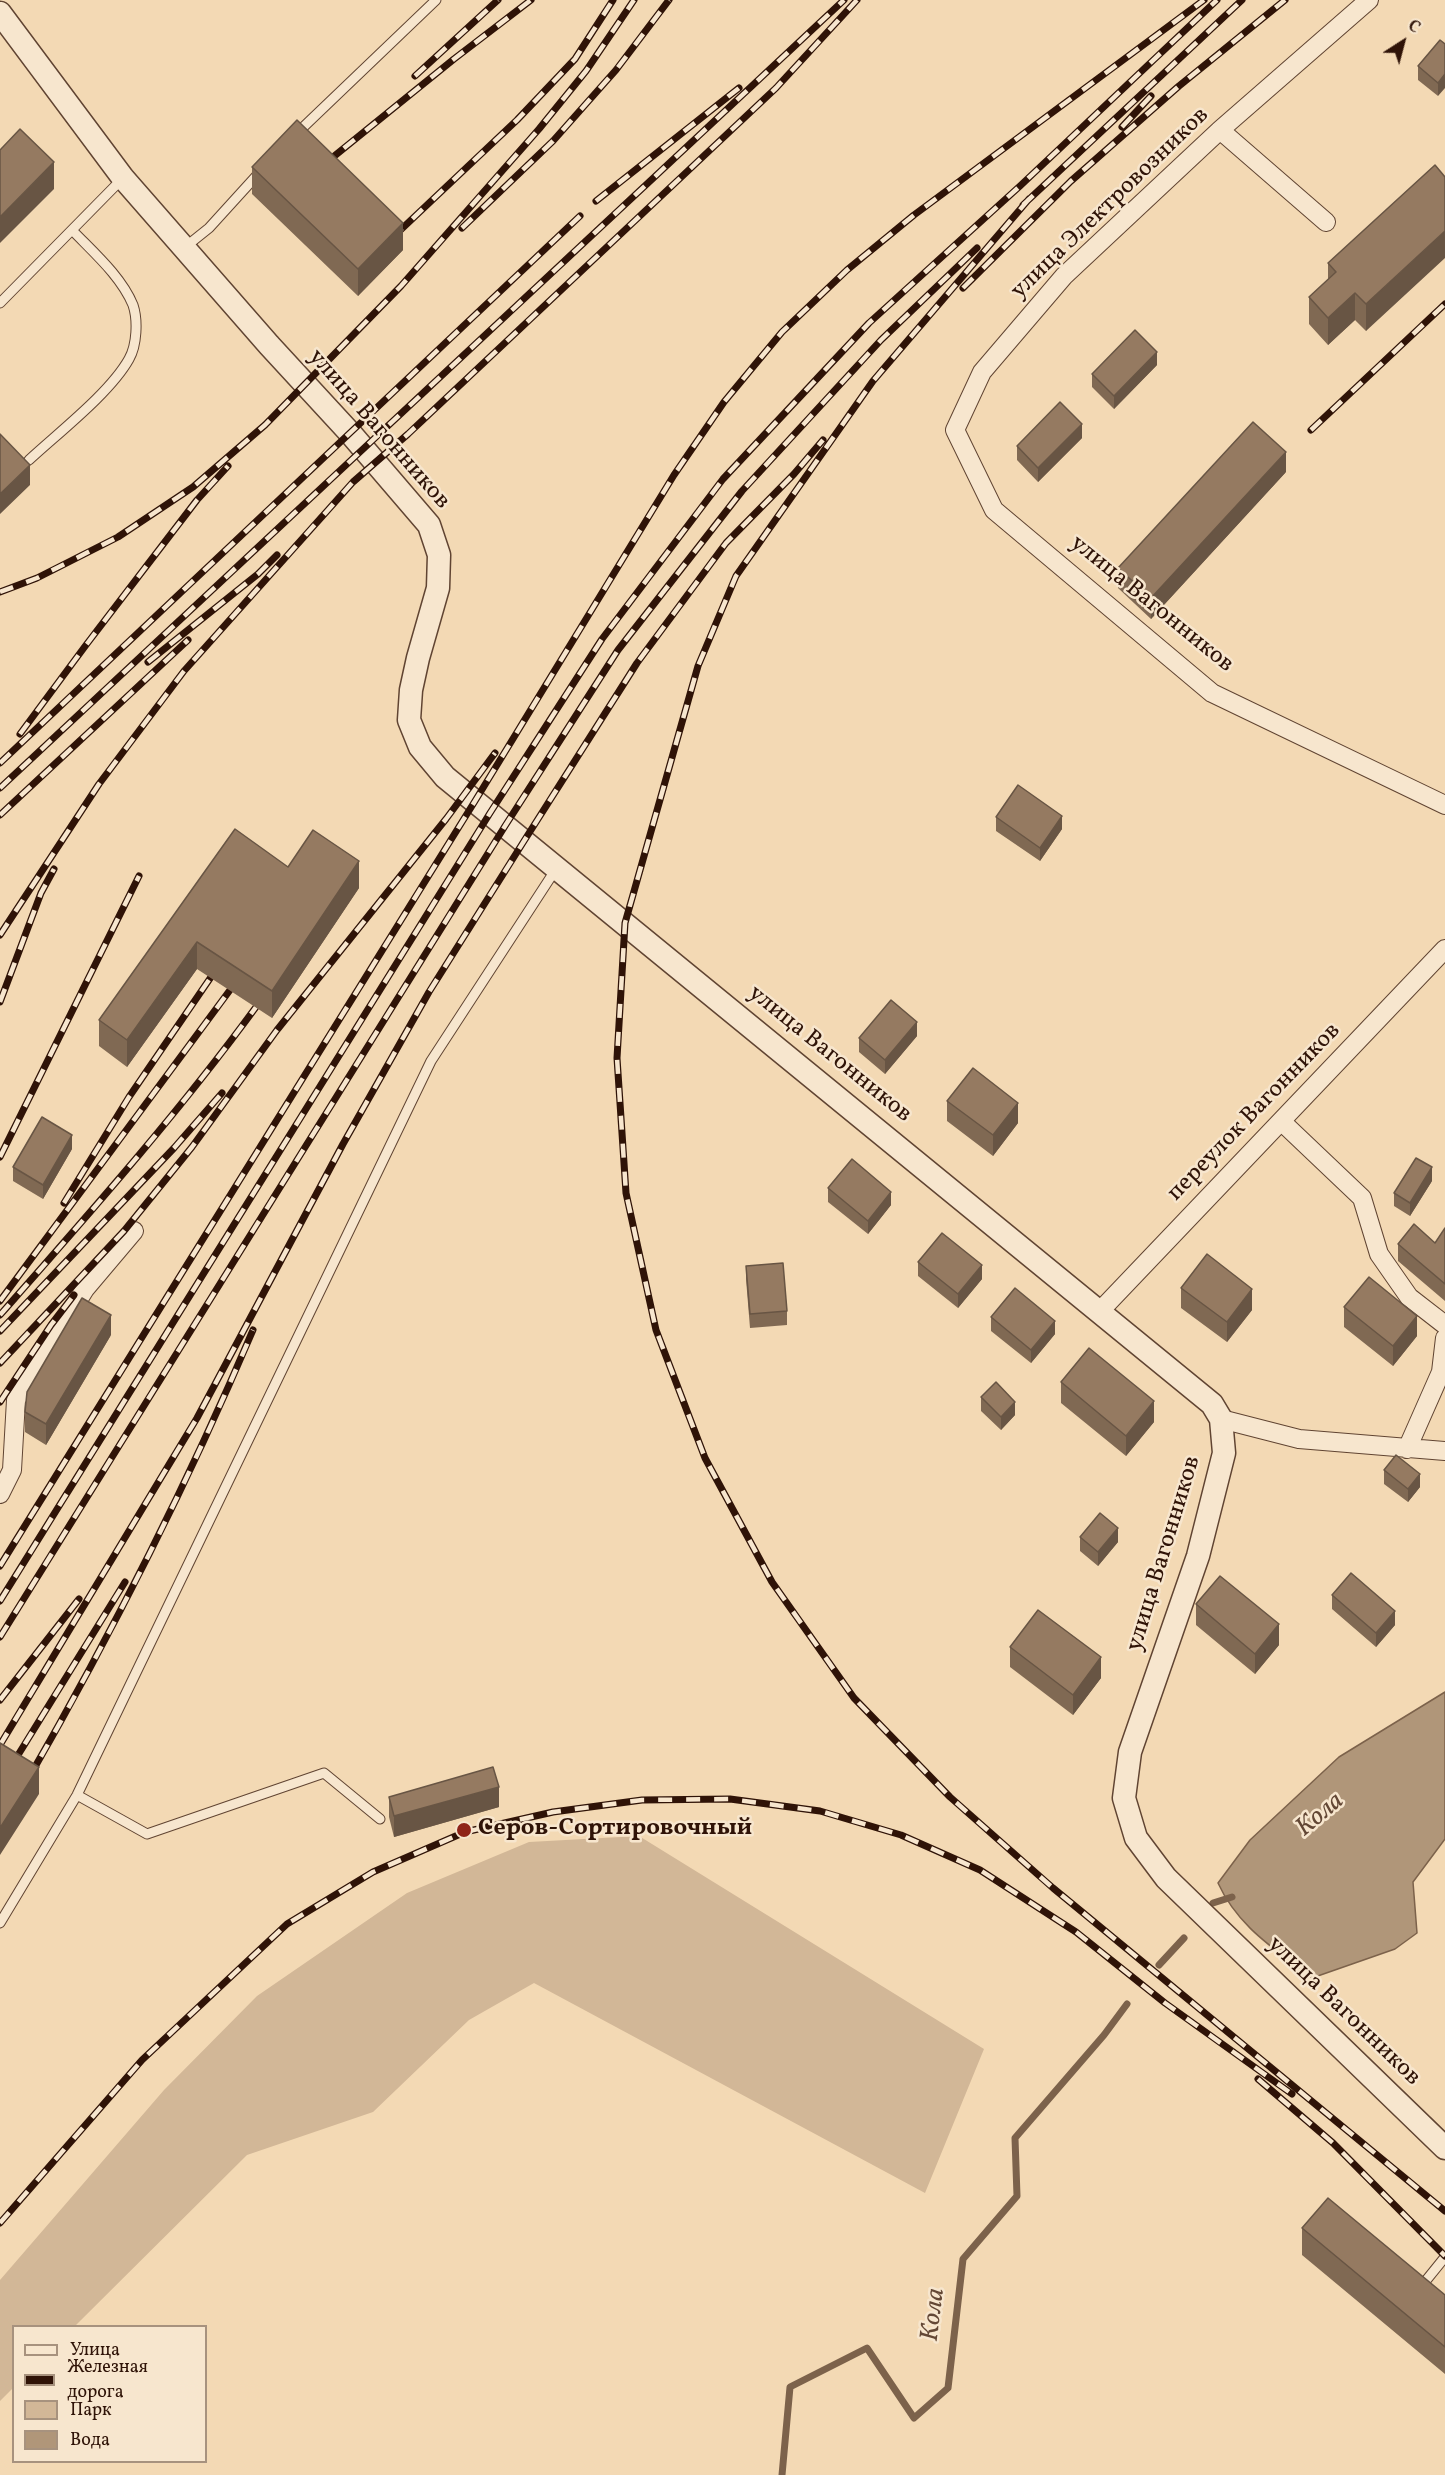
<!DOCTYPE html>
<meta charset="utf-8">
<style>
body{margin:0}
#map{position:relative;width:1445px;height:2475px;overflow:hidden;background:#f3d9b4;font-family:Vollkorn,serif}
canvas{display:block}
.legend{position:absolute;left:12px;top:2325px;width:195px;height:138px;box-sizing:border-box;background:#f7e6ce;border:2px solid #a7927e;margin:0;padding:8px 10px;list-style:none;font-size:18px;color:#2f1307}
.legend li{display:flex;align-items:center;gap:12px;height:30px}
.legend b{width:30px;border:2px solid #a7927e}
.north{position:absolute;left:1373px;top:12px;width:60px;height:60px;-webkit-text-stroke:4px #f7e6ce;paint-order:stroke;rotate:36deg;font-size:16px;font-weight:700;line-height:24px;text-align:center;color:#2f1307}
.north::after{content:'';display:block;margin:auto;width:21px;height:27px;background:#2f1307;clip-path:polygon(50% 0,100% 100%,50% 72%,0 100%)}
</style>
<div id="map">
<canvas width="1445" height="2475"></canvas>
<ul class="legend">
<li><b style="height:8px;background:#f7e6ce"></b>Улица</li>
<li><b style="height:8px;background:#2f1307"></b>Железная дорога</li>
<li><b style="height:16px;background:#d2b797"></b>Парк</li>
<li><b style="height:16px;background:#b09679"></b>Вода</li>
</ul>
<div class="north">С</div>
</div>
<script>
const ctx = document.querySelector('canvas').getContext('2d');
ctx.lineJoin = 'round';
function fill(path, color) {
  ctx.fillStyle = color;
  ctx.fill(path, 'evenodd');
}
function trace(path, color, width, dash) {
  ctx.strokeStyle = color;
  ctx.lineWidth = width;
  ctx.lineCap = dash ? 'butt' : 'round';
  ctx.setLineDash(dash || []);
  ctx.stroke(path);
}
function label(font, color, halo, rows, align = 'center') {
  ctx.font = font + ' Vollkorn,serif';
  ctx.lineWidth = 5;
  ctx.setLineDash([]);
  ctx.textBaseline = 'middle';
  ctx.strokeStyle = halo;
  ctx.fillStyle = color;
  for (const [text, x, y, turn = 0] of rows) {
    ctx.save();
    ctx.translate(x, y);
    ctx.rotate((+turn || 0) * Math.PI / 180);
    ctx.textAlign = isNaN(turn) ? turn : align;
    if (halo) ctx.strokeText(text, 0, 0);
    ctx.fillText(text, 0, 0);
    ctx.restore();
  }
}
const green = new Path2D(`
 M 639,1836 L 984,2049 L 925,2193 L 534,1983 L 469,2020 L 373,2112 L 247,2155 L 75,2326 L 14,2326 L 13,2388 L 0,2401 L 0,2280 L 164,2090 L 257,1996 L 407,1893 L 529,1842 Z`);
const water = new Path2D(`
 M 1445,1692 L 1445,1839 L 1413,1882 L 1417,1933 L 1395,1949 L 1312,1978 C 1275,1949 1238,1927 1218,1883 L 1250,1840 L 1339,1757 Z`);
const stream = new Path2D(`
 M 1213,1903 L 1232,1897
 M 1159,1965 L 1184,1938
 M 782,2475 L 790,2387 L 867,2348 L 914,2418 L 948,2388 L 963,2259 L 1017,2196 L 1015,2138 L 1104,2035 L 1127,2004`);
const service = new Path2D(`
 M 295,135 L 436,0
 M 184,248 L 209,228 L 259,173
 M 0,303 L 123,178
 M 29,460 C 58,433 110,393 129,359 C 137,345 138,320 133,305 C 121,276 93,252 72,230
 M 77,1795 L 147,1834 L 324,1773 L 380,1819
 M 0,1923 L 77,1795 L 431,1061 L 556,869
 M 1424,2283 L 1445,2257`);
const minor = new Path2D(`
 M 1369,0 L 1220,130 L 1064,276 L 982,372 L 955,430 L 994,510 L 1212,693 L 1445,805
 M 1220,130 L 1326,222
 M 1281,1121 L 1362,1198 L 1379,1254 L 1409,1297 L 1445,1325
 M 1100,1311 L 1445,949
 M 1221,1419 L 1299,1439 L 1445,1451
 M 1407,1449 L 1441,1372 L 1445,1338
 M 0,1494 L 12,1470 L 16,1400 L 85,1289 L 134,1231`);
const tertiary = new Path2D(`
 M 0,13 L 123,178 L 269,345 L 351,434 L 429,525 L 439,555 L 438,588 L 418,658 L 411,690 L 409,720 L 420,747 L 445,777 L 1212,1404 L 1221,1419 L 1224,1453 L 1198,1556 L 1130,1752 L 1124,1798 L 1136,1838 L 1166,1878 L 1445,2148`);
const rail = new Path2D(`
 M 415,76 L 498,0
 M 1122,127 L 1151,96
 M 322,166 L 454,59 L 531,0
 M 1029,199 L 873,381 L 736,576 L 698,666 L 625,923 L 617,1058 L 626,1193 L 656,1330 L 705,1458 L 772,1582 L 854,1698 L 950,1797 L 1053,1888 L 1445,2211
 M 596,201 L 739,88
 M 1023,205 L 1242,0
 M 462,228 L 553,141 L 616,70 L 669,0
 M 392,238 L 517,120 L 575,59 L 613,0
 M 963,288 L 1071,181 L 1179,86 L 1285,0
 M 1311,430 L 1445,304
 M 0,592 L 37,578 L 118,537 L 193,487 L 265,425 L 401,286 L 539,129 L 586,71 L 634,0
 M 148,662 L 258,574 L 277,555
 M 20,734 L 86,645 L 197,500 L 228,466
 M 0,763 L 580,216
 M 0,788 L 844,0
 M 0,815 L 188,640
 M 0,935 L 99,784 L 184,671 L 353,482 L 408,434 L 776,88 L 857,0
 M 0,1002 L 41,893 L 54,869
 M 0,1157 L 139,876
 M 64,1203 L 129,1097 L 211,977
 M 0,1301 L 230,990
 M 0,1315 C 88,1215 177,1115 256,1007
 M 0,1331 L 174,1148 L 222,1093
 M 0,1363 L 124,1231 L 192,1147 L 277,1030 L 446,819 L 495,753
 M 0,1402 L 51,1325 L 74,1295
 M 0,1566 L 475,801 L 674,475 L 724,402 L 782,332 L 847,270 L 914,215 L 1204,0
 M 0,1601 L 490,813 L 602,639 L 723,479 L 869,323 L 1020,186 L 1217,0
 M 0,1637 L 505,826 L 618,650 L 742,491 L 881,340 L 977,248
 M 0,1700 L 79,1599
 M 0,1745 L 197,1418 L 343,1144 L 429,992 L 524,841 L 637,663 L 726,543 L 794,474 L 823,440
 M 10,1768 L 125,1582
 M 27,1781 C 111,1635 187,1485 253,1330
 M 1258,2079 L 1333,2143 L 1445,2256
 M 0,2223 L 142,2060 L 287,1924 L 373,1872 L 465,1832 L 553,1812 L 642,1800 L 730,1799 L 820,1811 L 901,1835 L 980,1870 L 1076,1932 L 1165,2003 L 1292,2094`);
const wall = new Path2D(`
 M 1440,40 L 1438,96 L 1418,80 L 1418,66 Z
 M 1435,165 L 1366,331 L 1355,320 L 1328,345 L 1309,324 L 1309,297 L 1328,280 L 1328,263 Z
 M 252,167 L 403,250 L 358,296 L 252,194 Z
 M 1157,365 L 1114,409 L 1092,387 L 1092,374 Z
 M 1082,438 L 1038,482 L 1017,460 L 1017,446 Z
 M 1286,472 L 1151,619 L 1118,588 L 1118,568 Z
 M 996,817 L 1062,829 L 1040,861 L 996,831 Z
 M 288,867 L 359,888 L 272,1018 L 197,969 L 127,1067 L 99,1046 L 99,1020 Z
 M 917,1036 L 885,1074 L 859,1052 L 859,1038 Z
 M 947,1101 L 1018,1123 L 993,1156 L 947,1121 Z
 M 72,1149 L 43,1199 L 13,1181 L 13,1167 Z
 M 1432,1181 L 1410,1216 L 1394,1206 L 1394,1193 Z
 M 828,1188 L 891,1205 L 868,1234 L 828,1202 Z
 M 1445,1228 L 1445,1301 L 1398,1261 L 1398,1244 L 1435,1243 Z
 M 918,1262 L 982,1279 L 958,1308 L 918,1276 Z
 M 746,1266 L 787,1311 L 787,1325 L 750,1328 L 746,1279 Z
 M 1181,1288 L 1252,1310 L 1227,1342 L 1181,1308 Z
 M 1344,1307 L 1417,1336 L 1393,1366 L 1344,1327 Z
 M 991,1317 L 1055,1334 L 1031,1363 L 991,1331 Z
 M 111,1335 L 46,1445 L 25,1432 L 25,1412 Z
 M 1061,1382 L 1154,1422 L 1126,1456 L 1061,1403 Z
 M 981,1397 L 1015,1415 L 1001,1430 L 981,1411 Z
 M 1384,1470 L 1420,1487 L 1408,1502 L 1384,1484 Z
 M 1080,1537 L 1118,1542 L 1098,1566 L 1080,1551 Z
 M 1332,1595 L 1395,1625 L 1376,1647 L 1332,1609 Z
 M 1196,1604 L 1279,1645 L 1255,1674 L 1196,1625 Z
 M 1010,1647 L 1101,1678 L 1073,1715 L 1010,1667 Z
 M 389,1797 L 499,1807 L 394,1837 L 389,1817 Z
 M 1302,2228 L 1445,2295 L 1445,2374 L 1302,2255 Z`);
const shadedWall = new Path2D(`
 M 1445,74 L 1445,88 L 1438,96 L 1438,83 Z
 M 54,162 L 54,189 L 0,243 L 0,217 Z
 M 403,223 L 403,250 L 358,296 L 358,269 Z
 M 1445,231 L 1445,258 L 1366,331 L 1366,304 Z
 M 1355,293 L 1355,320 L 1328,345 L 1328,318 Z
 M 1157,352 L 1157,365 L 1114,409 L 1114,396 Z
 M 1082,424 L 1082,438 L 1038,482 L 1038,468 Z
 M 1286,452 L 1286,472 L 1151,619 L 1151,598 Z
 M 30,465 L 30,485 L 0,514 L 0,494 Z
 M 1062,816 L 1062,829 L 1040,861 L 1040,848 Z
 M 359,861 L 359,888 L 272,1018 L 272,991 Z
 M 197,942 L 197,969 L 127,1067 L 127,1040 Z
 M 917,1022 L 917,1036 L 885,1074 L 885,1060 Z
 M 1018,1103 L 1018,1123 L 993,1156 L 993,1135 Z
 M 72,1135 L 72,1149 L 43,1199 L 43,1185 Z
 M 1432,1167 L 1432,1181 L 1410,1216 L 1410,1203 Z
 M 891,1192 L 891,1205 L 868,1234 L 868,1221 Z
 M 982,1265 L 982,1279 L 958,1308 L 958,1294 Z
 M 1252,1289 L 1252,1310 L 1227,1342 L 1227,1322 Z
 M 111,1315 L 111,1335 L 46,1445 L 46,1424 Z
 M 1417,1316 L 1417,1336 L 1393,1366 L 1393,1346 Z
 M 1055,1321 L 1055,1334 L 1031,1363 L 1031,1350 Z
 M 1154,1401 L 1154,1422 L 1126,1456 L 1126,1436 Z
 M 1015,1402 L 1015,1415 L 1001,1430 L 1001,1417 Z
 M 1420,1474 L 1420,1487 L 1408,1502 L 1408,1489 Z
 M 1118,1528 L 1118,1542 L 1098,1566 L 1098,1552 Z
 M 1395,1611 L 1395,1625 L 1376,1647 L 1376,1633 Z
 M 1279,1624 L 1279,1645 L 1255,1674 L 1255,1654 Z
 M 1101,1657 L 1101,1678 L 1073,1715 L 1073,1695 Z
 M 39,1767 L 39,1794 L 0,1855 L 0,1828 Z
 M 499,1787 L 499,1807 L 394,1837 L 394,1816 Z`);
const building = new Path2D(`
 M 1440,40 L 1445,44 L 1445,74 L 1438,83 L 1418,66 Z
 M 297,120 L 403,223 L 358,269 L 252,167 Z
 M 20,129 L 54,162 L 0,217 L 0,150 Z
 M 1435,165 L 1445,177 L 1445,231 L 1366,304 L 1355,293 L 1328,318 L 1309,297 L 1336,272 L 1328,263 Z
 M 1135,330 L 1157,352 L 1114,396 L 1092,374 Z
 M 1060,402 L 1082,424 L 1038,468 L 1017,446 Z
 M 1253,422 L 1286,452 L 1151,598 L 1118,568 Z
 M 0,434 L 30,465 L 0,494 Z
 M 1018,785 L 1062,816 L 1040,848 L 996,817 Z
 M 235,829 L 288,867 L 313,830 L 359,861 L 272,991 L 197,942 L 127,1040 L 99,1020 Z
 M 891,1000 L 917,1022 L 885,1060 L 859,1038 Z
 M 973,1068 L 1018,1103 L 993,1135 L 947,1101 Z
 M 42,1117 L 72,1135 L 43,1185 L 13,1167 Z
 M 1416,1158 L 1432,1167 L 1410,1203 L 1394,1193 Z
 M 852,1159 L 891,1192 L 868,1221 L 828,1188 Z
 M 1414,1224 L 1435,1243 L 1445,1228 L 1445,1284 L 1398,1244 Z
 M 942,1233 L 982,1265 L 958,1294 L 918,1262 Z
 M 1207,1254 L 1252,1289 L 1227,1322 L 1181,1288 Z
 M 783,1263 L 787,1311 L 750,1314 L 746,1266 Z
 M 1369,1277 L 1417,1316 L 1393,1346 L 1344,1307 Z
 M 1015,1288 L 1055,1321 L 1031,1350 L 991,1317 Z
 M 82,1298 L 111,1315 L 46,1424 L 25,1412 L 27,1392 Z
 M 1089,1348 L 1154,1401 L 1126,1436 L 1061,1382 Z
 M 996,1382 L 1015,1402 L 1001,1417 L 981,1397 Z
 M 1396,1455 L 1420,1474 L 1408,1489 L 1384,1470 Z
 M 1100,1513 L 1118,1528 L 1098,1552 L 1080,1537 Z
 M 1351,1573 L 1395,1611 L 1376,1633 L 1332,1595 Z
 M 1220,1576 L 1279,1624 L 1255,1654 L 1196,1604 Z
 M 1038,1610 L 1101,1657 L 1073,1695 L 1010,1647 Z
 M 0,1743 L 39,1767 L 0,1828 Z
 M 493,1767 L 499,1787 L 394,1816 L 389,1797 Z
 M 1328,2198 L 1445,2295 L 1445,2347 L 1302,2228 Z`);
const markers = [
 [464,1830,8,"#8f2418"]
];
const streetNames = [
 ["улица Электровозников",1111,204,-44],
 ["улица Вагонников",378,430,49],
 ["улица Вагонников",1151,605,39],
 ["улица Вагонников",829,1055,39],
 ["переулок Вагонников",1255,1113,-46],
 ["улица Вагонников",1165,1554,-73],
 ["улица Вагонников",1343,2012,44]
];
const poiNames = [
 ["Серов-Сортировочный",478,1830]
];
const waterNames = [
 ["Кола",1321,1816,-40],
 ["Кола",935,2315,-83]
];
fill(green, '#d2b797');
fill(water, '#b09679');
trace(water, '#7c624b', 1.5);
trace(stream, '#7c624b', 7);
trace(service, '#604432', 11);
trace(minor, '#604432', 20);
trace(tertiary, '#604432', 25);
trace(service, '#f7e6ce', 9);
trace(minor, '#f7e6ce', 18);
trace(tertiary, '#f7e6ce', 22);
trace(rail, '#2f1307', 7);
trace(rail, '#f7e6ce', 4.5, [14]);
fill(wall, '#806953');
fill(shadedWall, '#685544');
fill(building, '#957a61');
trace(building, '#685544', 1.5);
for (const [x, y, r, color] of markers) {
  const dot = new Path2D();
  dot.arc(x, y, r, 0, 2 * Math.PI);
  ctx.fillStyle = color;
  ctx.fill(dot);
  trace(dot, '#f7e6ce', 2);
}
label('24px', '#2f1307', '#f7e6ce', streetNames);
label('bold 24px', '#2f1307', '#f7e6ce', poiNames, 'left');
label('italic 26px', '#634735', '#f7e6ce', waterNames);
</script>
